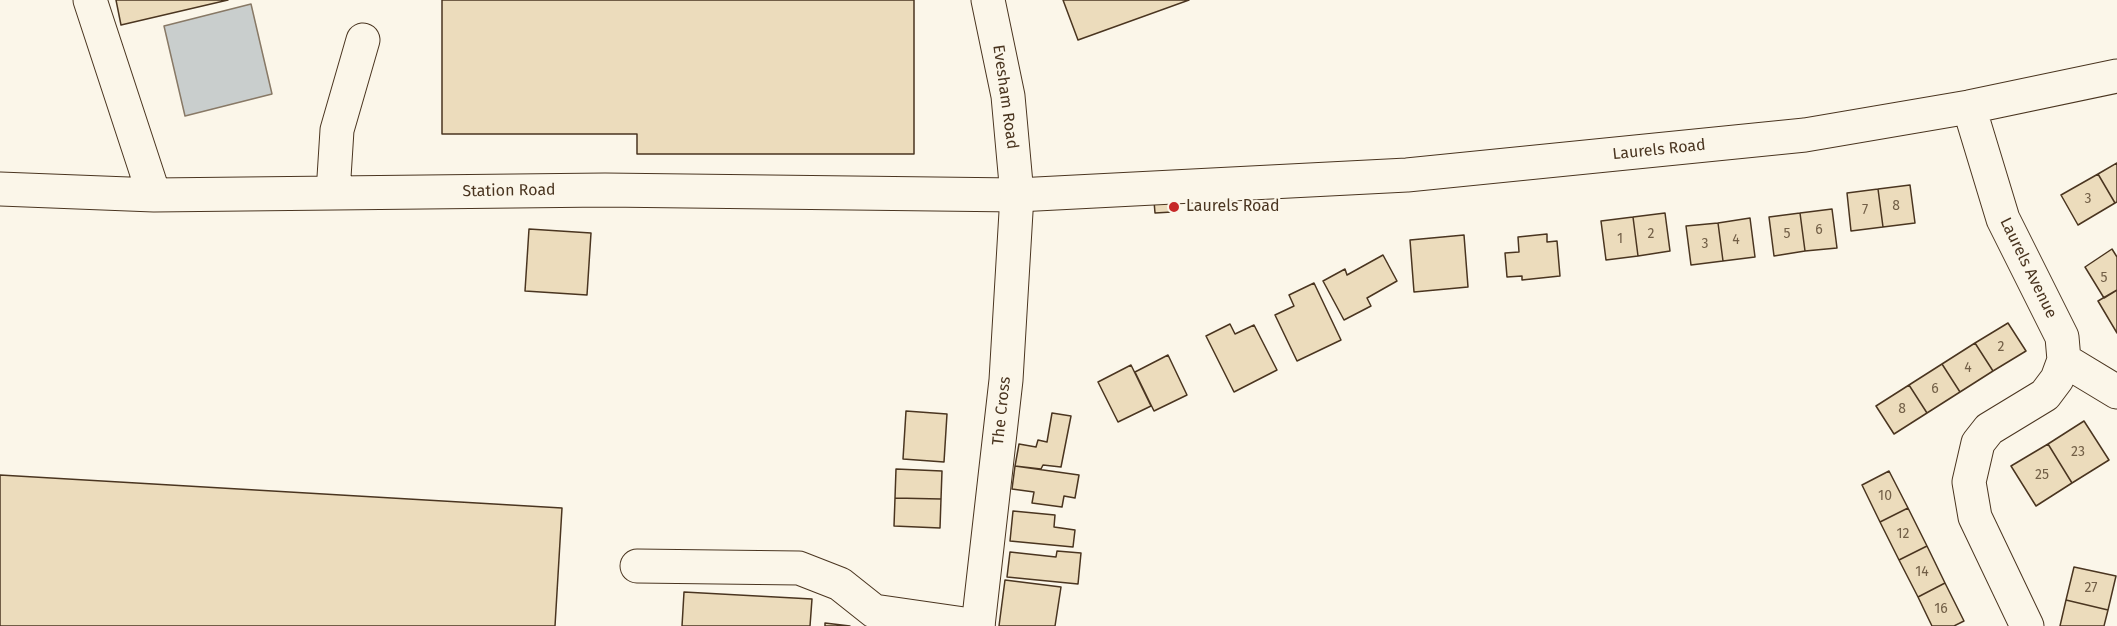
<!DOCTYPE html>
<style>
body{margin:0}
canvas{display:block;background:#fbf6e9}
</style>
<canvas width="2117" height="626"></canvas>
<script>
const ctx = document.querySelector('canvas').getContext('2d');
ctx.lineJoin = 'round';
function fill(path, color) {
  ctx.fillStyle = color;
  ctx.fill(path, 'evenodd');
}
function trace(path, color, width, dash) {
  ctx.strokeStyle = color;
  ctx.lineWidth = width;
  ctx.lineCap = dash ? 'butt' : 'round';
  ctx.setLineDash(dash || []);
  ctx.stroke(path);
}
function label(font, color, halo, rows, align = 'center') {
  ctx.font = font + ' "Fira Sans",sans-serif';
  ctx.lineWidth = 4.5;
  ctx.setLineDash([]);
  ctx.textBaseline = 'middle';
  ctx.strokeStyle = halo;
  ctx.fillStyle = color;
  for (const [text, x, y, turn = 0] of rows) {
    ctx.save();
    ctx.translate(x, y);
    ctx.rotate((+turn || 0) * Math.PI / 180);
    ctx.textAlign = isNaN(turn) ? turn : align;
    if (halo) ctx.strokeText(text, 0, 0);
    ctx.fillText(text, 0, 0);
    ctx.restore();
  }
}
const water = new Path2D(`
 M 251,4 L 272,94 L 185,116 L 164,26 Z`);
const building = new Path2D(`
 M 116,0 L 228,0 L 121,25 Z
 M 442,0 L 914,0 L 914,154 L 637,154 L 637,134 L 442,134 Z
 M 1063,0 L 1189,0 L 1078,40 Z
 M 2117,163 L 2117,202 L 2115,203 L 2098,174 Z
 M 2098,174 L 2115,203 L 2078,225 L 2061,195 Z
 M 1910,185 L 1915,223 L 1883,227 L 1878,189 Z
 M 1878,189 L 1883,227 L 1851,231 L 1847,193 Z
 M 1171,200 L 1172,212 L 1155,213 L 1154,201 Z
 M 1832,209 L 1837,248 L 1805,251 L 1800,213 Z
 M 1665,213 L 1670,251 L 1638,256 L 1633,217 Z
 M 1800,213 L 1805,251 L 1774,256 L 1769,217 Z
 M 1633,217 L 1638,256 L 1606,260 L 1601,221 Z
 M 1750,218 L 1755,257 L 1723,261 L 1718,223 Z
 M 1718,223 L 1723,261 L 1691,265 L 1686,226 Z
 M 529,229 L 591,233 L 587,295 L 525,291 Z
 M 1547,234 L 1547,242 L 1557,241 L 1560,276 L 1522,280 L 1522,276 L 1507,277 L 1505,253 L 1519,252 L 1518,237 Z
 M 1464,235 L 1468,287 L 1414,292 L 1410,240 Z
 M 2112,249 L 2117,257 L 2117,290 L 2104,298 L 2085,267 Z
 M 1383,255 L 1397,281 L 1367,298 L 1371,306 L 1344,320 L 1323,281 L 1345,269 L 1347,275 Z
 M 1314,283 L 1341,340 L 1297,361 L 1275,315 L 1294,306 L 1289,295 Z
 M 2117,290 L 2117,333 L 2098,301 Z
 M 2008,323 L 2026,351 L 1993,371 L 1975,343 Z
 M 1230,324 L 1235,334 L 1254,325 L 1277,370 L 1234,392 L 1206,336 Z
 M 1975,343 L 1993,371 L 1960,392 L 1942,364 Z
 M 1168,355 L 1187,395 L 1154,411 L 1135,372 Z
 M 1942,364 L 1960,392 L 1927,413 L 1909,385 Z
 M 1131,365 L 1151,406 L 1118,422 L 1098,382 Z
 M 1909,385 L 1927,413 L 1894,434 L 1876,406 Z
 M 906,411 L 947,414 L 944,462 L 903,459 Z
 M 1052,413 L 1071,416 L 1061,467 L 1043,465 L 1041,469 L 1015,466 L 1019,444 L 1036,447 L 1038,440 L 1047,442 Z
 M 2084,421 L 2109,460 L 2072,483 L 2048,444 Z
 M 2048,444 L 2072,483 L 2036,506 L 2011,466 Z
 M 1015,466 L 1079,475 L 1075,498 L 1064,496 L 1062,507 L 1032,503 L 1034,492 L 1012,489 Z
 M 896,469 L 942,471 L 941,499 L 895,498 Z
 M 1889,471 L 1908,508 L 1880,522 L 1862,485 Z
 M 0,475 L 562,508 L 555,626 L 0,626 Z
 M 895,498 L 941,499 L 940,528 L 894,526 Z
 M 1908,508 L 1927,546 L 1899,560 L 1880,522 Z
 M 1013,511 L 1055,515 L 1054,527 L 1075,530 L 1073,547 L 1010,541 Z
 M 1927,546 L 1945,583 L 1918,597 L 1899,560 Z
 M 1057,551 L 1081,553 L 1078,584 L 1007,577 L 1010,552 L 1056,557 Z
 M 2074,567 L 2116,576 L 2108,610 L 2066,600 Z
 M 1005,580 L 1061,587 L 1055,626 L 999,626 Z
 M 1945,583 L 1964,621 L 1954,626 L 1932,626 L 1918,597 Z
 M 684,592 L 812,599 L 810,626 L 682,626 Z
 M 2066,600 L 2108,610 L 2104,626 L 2060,626 Z
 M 825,623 L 850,626 L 825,626 Z`);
const minor = new Path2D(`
 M 90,0 L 154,195
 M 1969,107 L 2003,219 L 2062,337 L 2064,360 L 2057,379 L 2045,395 L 1989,429 L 1978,443 L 1969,482 L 1975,517 L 2027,626
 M 0,189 L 154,195 L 605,190 L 1017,195 L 1407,175 L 1805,135 L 1969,107 L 2117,76
 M 333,193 L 337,130 L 363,40
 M 2064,360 L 2117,392
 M 637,566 L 799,568 L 840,584 L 874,611 L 978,626`);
const major = new Path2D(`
 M 978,626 L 1006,380 L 1017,195 L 1008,96 L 988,0`);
const markers = [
 [1174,207,6,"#c62828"]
];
const numberNames = [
 ["3",2088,199],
 ["8",1896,206],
 ["7",1865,210],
 ["6",1819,230],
 ["2",1651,234],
 ["5",1787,234],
 ["1",1620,239],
 ["4",1736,240],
 ["3",1705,244],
 ["5",2104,278],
 ["2",2001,347],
 ["4",1968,368],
 ["6",1935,389],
 ["8",1902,409],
 ["23",2078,452],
 ["25",2042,475],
 ["10",1885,496],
 ["12",1903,534],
 ["14",1922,572],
 ["27",2091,588],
 ["16",1941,609]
];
const streetNames = [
 ["Evesham Road",1005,97,82],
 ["Laurels Road",1659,150,-6],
 ["Station Road",509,191,-1],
 ["Laurels Avenue",2028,268,64],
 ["The Cross",1002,411,-84]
];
const poiNames = [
 ["Laurels Road",1186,207]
];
fill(water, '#c9cecd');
trace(water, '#887966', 1.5);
fill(building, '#ecdcbc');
trace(building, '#4a3520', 1.5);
trace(minor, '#4a3520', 35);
trace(major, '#4a3520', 35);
trace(minor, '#fbf6e9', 33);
trace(major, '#fbf6e9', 33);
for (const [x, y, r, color] of markers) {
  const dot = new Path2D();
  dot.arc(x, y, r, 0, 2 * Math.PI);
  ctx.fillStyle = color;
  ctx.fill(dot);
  trace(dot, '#fbf6e9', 2);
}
label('14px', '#725f47', null, numberNames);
label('16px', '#4a3520', '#fbf6e9', streetNames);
label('16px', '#4a3520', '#fbf6e9', poiNames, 'left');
</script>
